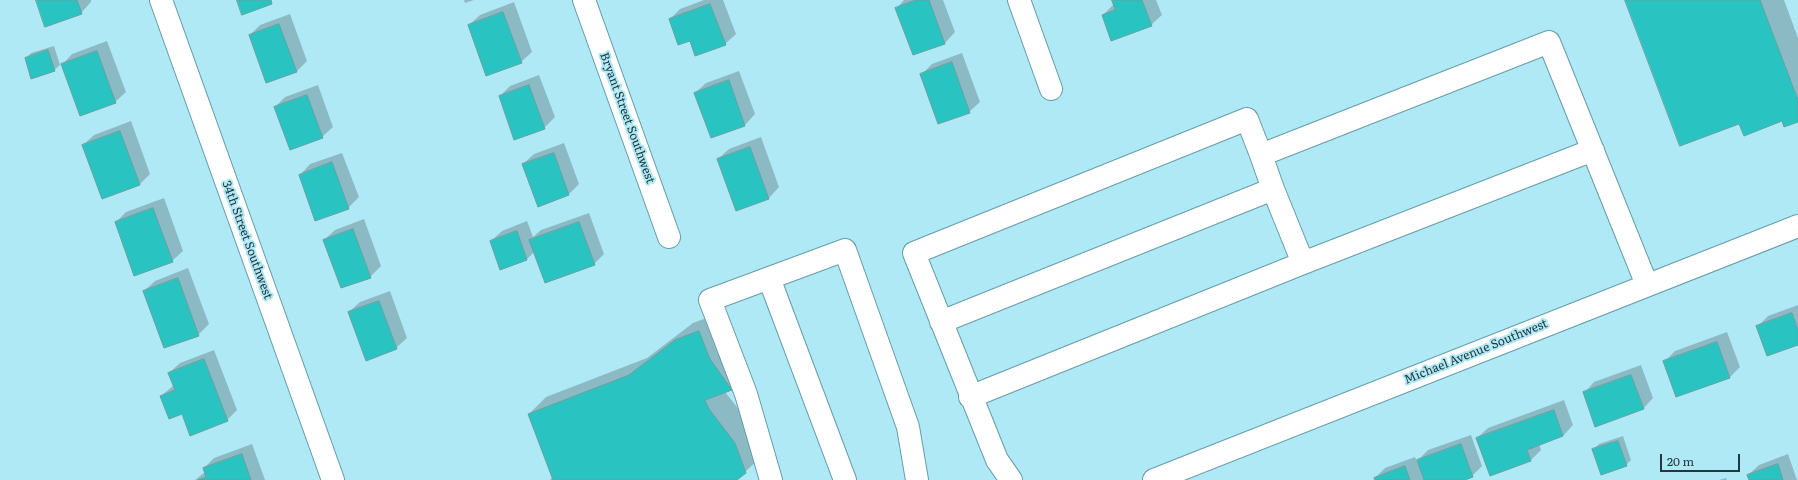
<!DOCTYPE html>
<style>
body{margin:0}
#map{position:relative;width:1798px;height:480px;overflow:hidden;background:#b0e9f6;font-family:Literata,serif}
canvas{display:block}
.scale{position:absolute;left:1660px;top:454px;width:80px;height:18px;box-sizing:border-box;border:2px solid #21383d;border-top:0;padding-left:5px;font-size:12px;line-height:14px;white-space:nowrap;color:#21383d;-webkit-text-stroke:3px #b0e9f6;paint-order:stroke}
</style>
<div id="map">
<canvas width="1798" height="480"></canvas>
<div class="scale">20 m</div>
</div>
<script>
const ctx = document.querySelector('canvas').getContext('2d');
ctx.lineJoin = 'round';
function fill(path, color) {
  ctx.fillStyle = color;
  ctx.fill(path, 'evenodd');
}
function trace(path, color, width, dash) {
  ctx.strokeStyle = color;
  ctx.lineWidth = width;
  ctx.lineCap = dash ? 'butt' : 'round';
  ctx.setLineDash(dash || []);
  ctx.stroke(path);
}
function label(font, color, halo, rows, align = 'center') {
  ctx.font = font + ' Literata,serif';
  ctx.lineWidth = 4;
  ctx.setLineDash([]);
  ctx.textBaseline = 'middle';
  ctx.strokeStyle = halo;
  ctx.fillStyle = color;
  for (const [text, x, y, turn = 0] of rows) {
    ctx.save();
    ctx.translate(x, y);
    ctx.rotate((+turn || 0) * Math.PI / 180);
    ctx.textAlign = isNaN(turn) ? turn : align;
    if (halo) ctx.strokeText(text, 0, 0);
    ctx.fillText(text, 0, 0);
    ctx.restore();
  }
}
const shadow = new Path2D(`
 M 37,0 L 91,0 L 91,2 L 81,13 Z
 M 464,0 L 474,0 L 465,3 Z
 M 704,0 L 723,0 L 736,34 L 725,44 L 690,39 L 670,19 L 680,9 Z
 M 904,0 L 943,0 L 955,32 L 945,43 L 913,54 L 897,8 Z
 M 1113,0 L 1156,0 L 1162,15 L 1151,25 L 1103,15 L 1114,4 Z
 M 1626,0 L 1784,0 L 1798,38 L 1798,121 L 1783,120 L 1740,123 Z
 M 514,2 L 532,52 L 521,62 L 469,25 L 480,15 Z
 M 290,14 L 307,61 L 297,71 L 250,35 L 260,25 Z
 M 107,41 L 126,92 L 115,102 L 62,65 L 72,54 Z
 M 54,46 L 60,65 L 54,70 L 26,58 L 31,53 Z
 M 962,53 L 980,102 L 969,112 L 922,74 L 932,64 Z
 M 739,71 L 755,114 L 745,125 L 711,137 L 695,93 L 706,83 Z
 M 539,75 L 555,117 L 544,128 L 500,96 L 510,86 Z
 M 318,85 L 333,127 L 322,137 L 275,107 L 285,97 Z
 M 131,121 L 150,174 L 140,184 L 83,145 L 94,135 Z
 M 761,137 L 779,187 L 769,198 L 737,210 L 718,159 L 729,149 Z
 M 564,143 L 579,184 L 569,194 L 523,164 L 534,154 Z
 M 342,153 L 359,197 L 348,208 L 300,175 L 310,164 Z
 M 164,198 L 183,251 L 172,261 L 116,222 L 126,212 Z
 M 589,213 L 604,254 L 594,264 L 534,252 L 527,259 L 501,268 L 491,241 L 502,231 L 527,221 L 533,237 L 541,230 Z
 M 364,219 L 381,266 L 370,277 L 324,240 L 335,230 Z
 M 188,268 L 209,324 L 198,335 L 144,291 L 155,281 Z
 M 390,291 L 407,338 L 396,348 L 349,312 L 360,302 Z
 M 1798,305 L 1798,344 L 1757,327 L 1768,316 Z
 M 717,314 L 749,372 L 732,389 L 725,392 L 752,426 L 763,455 L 745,472 L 735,480 L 550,480 L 553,476 L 529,414 L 546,397 L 647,358 L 693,323 Z
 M 1727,332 L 1740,367 L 1730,377 L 1664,362 L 1675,351 Z
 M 214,350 L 237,410 L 227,420 L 183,413 L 161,396 L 174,385 L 169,373 L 180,363 Z
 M 1641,365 L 1653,398 L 1643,409 L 1584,393 L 1594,382 Z
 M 1564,400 L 1573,425 L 1563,436 L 1539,444 L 1541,450 L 1530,461 L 1477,438 L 1488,428 Z
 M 1471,435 L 1482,466 L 1472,476 L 1462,480 L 1376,480 L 1375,478 L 1385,468 L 1415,457 L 1417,461 L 1428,450 Z
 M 1623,436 L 1631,460 L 1626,465 L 1593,450 L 1599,444 Z
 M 252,444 L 265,480 L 195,480 L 205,472 L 204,468 L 214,458 Z
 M 1788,454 L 1797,480 L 1750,480 L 1748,475 L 1759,465 Z
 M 1726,478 L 1727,480 L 1719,480 Z`);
const building = new Path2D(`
 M 36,0 L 77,0 L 82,14 L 45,27 Z
 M 237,0 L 271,0 L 272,4 L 242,15 Z
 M 916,0 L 929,0 L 945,44 L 913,55 L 895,8 Z
 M 1112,0 L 1142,0 L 1152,26 L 1111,41 L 1102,15 L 1115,10 Z
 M 1625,0 L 1760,0 L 1798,100 L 1798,122 L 1784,127 L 1782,121 L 1744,136 L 1739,124 L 1680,146 Z
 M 710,4 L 726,45 L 695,56 L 690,41 L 678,45 L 669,19 Z
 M 503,12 L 522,63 L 486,76 L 468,25 Z
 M 279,24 L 297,72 L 266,83 L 249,35 Z
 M 48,50 L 55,71 L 31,79 L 25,58 Z
 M 97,51 L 116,103 L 80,116 L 61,64 Z
 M 952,62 L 970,113 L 938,124 L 920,74 Z
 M 729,80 L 745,126 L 711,138 L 694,93 Z
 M 529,85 L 545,129 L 514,140 L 499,96 Z
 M 307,95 L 323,138 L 290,150 L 274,107 Z
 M 120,131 L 140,185 L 102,199 L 82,145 Z
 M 750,147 L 769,199 L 736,211 L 717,159 Z
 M 554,153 L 569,195 L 538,207 L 522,164 Z
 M 332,162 L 349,209 L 315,221 L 299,175 Z
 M 153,208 L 173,262 L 134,276 L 115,222 Z
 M 579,222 L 595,265 L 545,283 L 529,240 Z
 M 353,229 L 371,278 L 341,288 L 323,240 Z
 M 517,231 L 527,260 L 500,270 L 490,241 Z
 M 178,278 L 199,336 L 164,348 L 143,291 Z
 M 379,301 L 397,349 L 366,361 L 348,312 Z
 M 1792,313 L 1798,330 L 1798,345 L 1767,356 L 1756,326 Z
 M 699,331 L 710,359 L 732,390 L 705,400 L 709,409 L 735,443 L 746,473 L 737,480 L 553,480 L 528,414 L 629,375 L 675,340 Z
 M 1717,342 L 1730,378 L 1676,397 L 1663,361 Z
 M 204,359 L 228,421 L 190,436 L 182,414 L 169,419 L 160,396 L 175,390 L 168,373 Z
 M 1631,375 L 1644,409 L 1595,427 L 1583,392 Z
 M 1554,410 L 1563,436 L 1527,450 L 1531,461 L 1490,476 L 1476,438 Z
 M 1618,441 L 1627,466 L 1601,475 L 1592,449 Z
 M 1461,444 L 1473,477 L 1465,480 L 1424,480 L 1417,460 Z
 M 242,454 L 251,480 L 198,480 L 206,477 L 203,468 Z
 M 1778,464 L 1783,480 L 1749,480 L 1747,475 Z
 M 1405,466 L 1410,480 L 1375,480 L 1374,478 Z`);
const minor = new Path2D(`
 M 161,0 L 333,480
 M 584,0 L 669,237
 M 1019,0 L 1051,89
 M 1273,189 L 1261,155 L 1549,42 L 1647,285
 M 769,278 L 845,480
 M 941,322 L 1273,189 L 1303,263
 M 970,397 L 1303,263 L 1593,150
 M 771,480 L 746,394 L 710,300 L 845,250 L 908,427 L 917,480
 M 1011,480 L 997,460 L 914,253 L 1247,119 L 1261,155
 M 1154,480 L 1798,226`);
const streetNames = [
 ["Bryant Street Southwest",627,118,70],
 ["34th Street Southwest",247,240,70],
 ["Michael Avenue Southwest",1476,352,-22]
];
fill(shadow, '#0003');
fill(building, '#29c4c1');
trace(building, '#66a19f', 1);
trace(minor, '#659da9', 24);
trace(minor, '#fff', 22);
label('12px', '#21383d', '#b0e9f6', streetNames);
</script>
